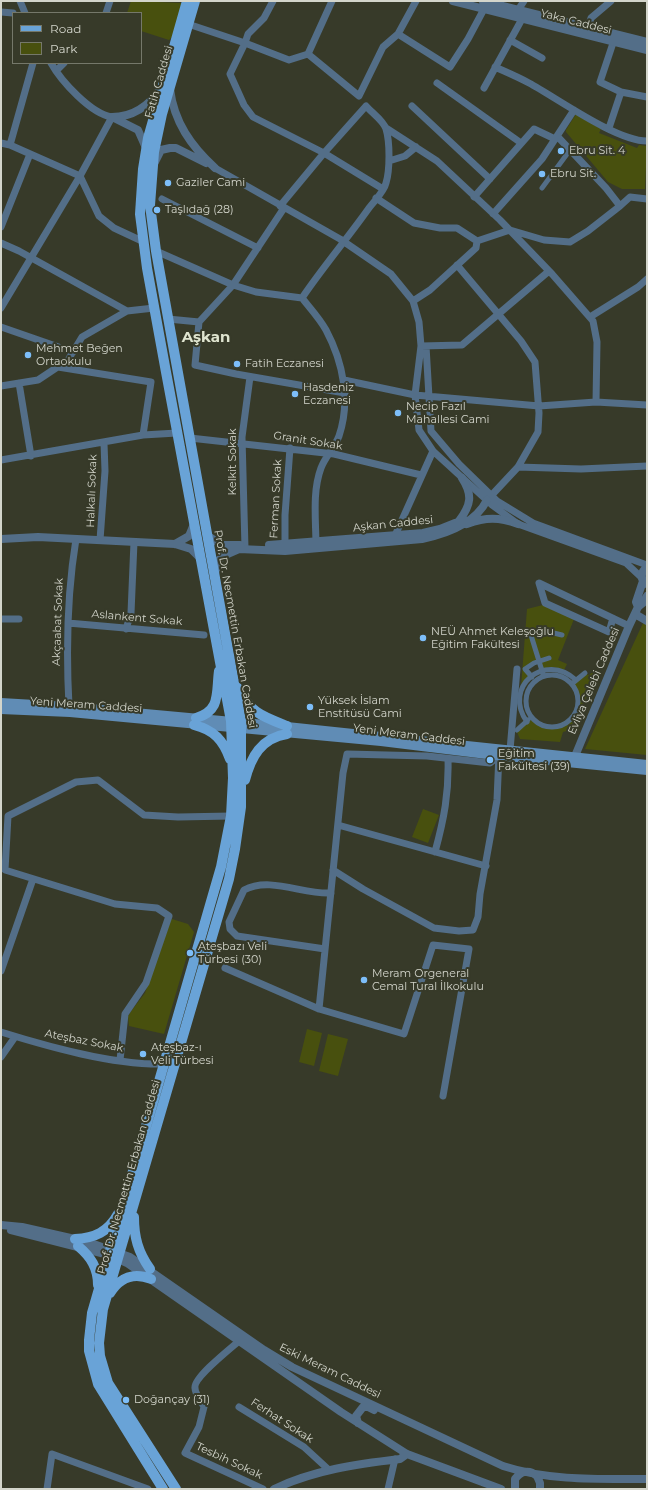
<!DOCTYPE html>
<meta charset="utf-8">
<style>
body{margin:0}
#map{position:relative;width:648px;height:1490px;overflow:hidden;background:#373a29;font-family:Montserrat,sans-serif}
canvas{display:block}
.frame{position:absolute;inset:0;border:2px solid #d3d5cb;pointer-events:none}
.legend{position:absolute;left:12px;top:12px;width:130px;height:52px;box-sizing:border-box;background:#373a29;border:1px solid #75786a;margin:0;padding:5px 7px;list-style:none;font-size:12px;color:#d3d5cb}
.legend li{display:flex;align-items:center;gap:8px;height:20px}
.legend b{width:20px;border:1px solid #75786a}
</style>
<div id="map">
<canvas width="648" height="1490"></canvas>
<div class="frame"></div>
<ul class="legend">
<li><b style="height:5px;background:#69a3d7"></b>Road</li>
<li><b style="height:11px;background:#48500e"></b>Park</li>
</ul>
</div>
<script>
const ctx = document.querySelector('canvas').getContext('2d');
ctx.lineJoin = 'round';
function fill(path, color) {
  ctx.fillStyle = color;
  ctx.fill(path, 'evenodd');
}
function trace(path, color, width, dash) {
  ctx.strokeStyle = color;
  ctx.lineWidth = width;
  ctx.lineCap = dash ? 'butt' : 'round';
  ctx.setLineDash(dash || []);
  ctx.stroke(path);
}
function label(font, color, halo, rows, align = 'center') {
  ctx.font = font + ' Montserrat,sans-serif';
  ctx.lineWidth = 4;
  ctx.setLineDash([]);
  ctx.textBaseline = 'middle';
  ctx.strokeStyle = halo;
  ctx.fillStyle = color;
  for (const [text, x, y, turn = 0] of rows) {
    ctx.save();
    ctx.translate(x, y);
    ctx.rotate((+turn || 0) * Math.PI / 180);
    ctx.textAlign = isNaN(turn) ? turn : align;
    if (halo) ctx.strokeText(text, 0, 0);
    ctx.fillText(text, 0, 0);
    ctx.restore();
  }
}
const green = new Path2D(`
 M 131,1 L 183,3 L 174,35 L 169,40 L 141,31 L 141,13 L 127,13 Z
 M 576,114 L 601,129 L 599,133 L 637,148 L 639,145 L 647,146 L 645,189 L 622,189 L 608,182 L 566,132 L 566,130 Z
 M 543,605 L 574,619 L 558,660 L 567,664 L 564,670 L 553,667 L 542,669 L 537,661 L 523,669 L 529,676 L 521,687 L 527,609 Z
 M 643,623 L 647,625 L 647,755 L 585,749 Z
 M 596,670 L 598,671 L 580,711 L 578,712 L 570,730 L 563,732 L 560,742 L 520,739 L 517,732 L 532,719 C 558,742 591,713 573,684 L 586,674 L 589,675 Z
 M 423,809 L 439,815 L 428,843 L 412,837 Z
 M 172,919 L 188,924 L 194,932 L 164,1034 L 129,1026 L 128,1016 L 132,1010 L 145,993 L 169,922 Z
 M 307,1029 L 322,1033 L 314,1066 L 299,1062 Z
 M 328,1034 L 348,1039 L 338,1076 L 319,1071 Z`);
const pedestrian = new Path2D(`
 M 542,188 L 570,150
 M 530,632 L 543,674
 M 525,633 L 545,631 L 562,635
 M526 701a26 26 0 1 1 52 0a26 26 0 1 1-52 0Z
 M 532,677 L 525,669 L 534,663 L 549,658
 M 574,682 L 585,673
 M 527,722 C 502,687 545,651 576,680
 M 517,730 L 528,720`);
const minor = new Path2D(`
 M 20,1 L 25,13
 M 332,1 L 308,54 L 359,96 L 383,47 L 398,34 L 416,1
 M 518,10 L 524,1
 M 1,12 L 13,13
 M 106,13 L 110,1
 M 188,24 L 245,43 L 248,34 L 264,18 L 273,1
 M 588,28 L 591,18 L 611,1
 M 398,34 L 450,67 L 468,39 L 484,9
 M 510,40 L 542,58
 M 613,43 L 600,82 L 621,92 L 647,97
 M 51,63 C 61,81 91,114 112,117 L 80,176 L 99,216 L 114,228 L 144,242
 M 495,67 C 506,72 518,77 529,83 C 557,98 616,141 647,141
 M 56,71 L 64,63
 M 437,83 L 521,143
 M 484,88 L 522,19
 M 412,106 L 490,179
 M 386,128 L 437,161 L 500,220 L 552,274 L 593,321 L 597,342 L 596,402 L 647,405
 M 609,128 L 621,92
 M 1,143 L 10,145 L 33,63
 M 389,161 L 405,156 L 416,147
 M 215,168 L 340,239 L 391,274 L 413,301 L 419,322 L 421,346 L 415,395 L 419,430 L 433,451 L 492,505 L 518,524 L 626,563 L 642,578
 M 474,197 L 534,129 L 555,139
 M 376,198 L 414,223 L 440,228 L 457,228 L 477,241 L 510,230 L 544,240 L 570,242 L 588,231 L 620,206 L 606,188 L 557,136
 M 162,199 L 258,248
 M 280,206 L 324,153 L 253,117 L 244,105 L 230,74 L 245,43 L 289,60 L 308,54
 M 620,206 L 630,197 L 647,199
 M 493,214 L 542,159 L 574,110
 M 1,227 L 30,154
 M 1,243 L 19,251 L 127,311
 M 156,251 L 233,285 L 256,292 L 302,298 C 323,267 347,239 369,208 C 374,201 384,192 386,183 C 390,170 390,142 386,129 C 384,121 371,112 366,106 L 324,153 L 383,189
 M 457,265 L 521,341 L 535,362 L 539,413 L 538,432 L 518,467 L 489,498
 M 302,298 C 310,308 320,319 326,330 C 343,362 351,401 339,436 C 335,447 325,457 321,468 C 312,492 316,521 316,547
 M 413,301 L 430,290 L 476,248 L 477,241
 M 1,308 L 80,176 L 10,145
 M 590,317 L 638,287 L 647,279
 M 168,319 L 199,322 L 233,285 L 284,208
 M 199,322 L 195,365 L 236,374 L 345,393
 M 1,327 L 73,352
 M 421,346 L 462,345 L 549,271
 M 426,346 L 431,431 L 459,464 L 497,501 L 533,523 L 647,565
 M 58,367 L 151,382 L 143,435
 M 344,380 L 415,395 L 539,406 L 596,402
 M 19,383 L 31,456
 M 1,386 L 38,380 L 68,360 L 82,337 L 127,311 L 154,308
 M 190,438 L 334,454 L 421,475
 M 1,460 L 143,435 L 177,433
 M 518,467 L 581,469 L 647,466
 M 100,540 L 105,471 L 104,443
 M 393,540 L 433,451
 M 245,548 L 242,437 L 250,377
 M 285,548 L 285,515 L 290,448
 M 613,618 L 609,632 L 545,603 L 539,583 L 629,626
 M 1,619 L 19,619
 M 68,623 L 204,635
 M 126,629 L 131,613 L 134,542
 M 69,706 C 66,650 67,594 76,539
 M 510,750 L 517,669
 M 338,825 L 486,866
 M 435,852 C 444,819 449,793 448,759
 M 333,870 L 363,889 L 434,928 L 459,931 L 473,930 L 478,917 L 480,894 L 497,800 L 499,754
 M 325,949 L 237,936 L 230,929 L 229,922 L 244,890 C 270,876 304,895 331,893
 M 225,968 L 319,1009 L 404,1034 L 433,945 L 469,949 L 443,1096
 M 1,971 L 33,879
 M 319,1009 L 343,773 L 347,754 L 427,756 L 490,763 L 499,756
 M 1,1032 C 49,1047 113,1065 163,1064
 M 1,1057 L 15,1037
 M 120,1060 L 125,1014 L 146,983 L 169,916 L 157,908 L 115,904 L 5,870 L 8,816 L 76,782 L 98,780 L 144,815 L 178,817 L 231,816
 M 239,1341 C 231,1348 193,1378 195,1388 C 195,1394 201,1401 204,1407 L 199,1427 L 185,1453 L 263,1489
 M 239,1407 L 304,1447 L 329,1470
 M 47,1489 L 52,1454 L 148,1489
 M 388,1489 L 395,1459`);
const tertiary = new Path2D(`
 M 453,1 L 647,50
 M 483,1 L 647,42
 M 170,89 C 174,122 191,146 215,168
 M 112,117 C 134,117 149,106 161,88
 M 114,118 L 138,130 L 146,148
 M 155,162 L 161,150 L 170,148 L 176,148 L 206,163
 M 459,521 C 471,505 473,495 462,478
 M 467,524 C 486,517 499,517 518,524
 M 207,535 L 221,545 L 240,545
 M 1,539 L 38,537 L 175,544 L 191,549 L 200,558
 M 175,544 L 189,536 L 194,524
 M 269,545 L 423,533 L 440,529 L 455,523
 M 647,567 C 640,572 640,580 647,584
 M 215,573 L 219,560 L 223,556 L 239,549 L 285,551 L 422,539 C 446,534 475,524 487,500
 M 638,607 L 636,602 L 643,581
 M 635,614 L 647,621
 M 573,761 L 629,626 L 638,607 L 643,603 L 647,596
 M 1,1225 L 22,1227 L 88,1242 L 130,1257 L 264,1350 L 292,1367 L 503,1466 C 549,1481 599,1479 647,1479
 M 11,1230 L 109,1255 L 127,1263 L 341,1412 L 407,1454 L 501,1489
 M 358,1423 L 356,1416 L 363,1407 L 368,1407 L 374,1410
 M 274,1489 C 314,1470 357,1464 400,1459 L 407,1454
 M 515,1489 L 515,1479 C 521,1471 529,1469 537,1476 L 540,1483 L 540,1489`);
const secondary = new Path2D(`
 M 1,702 L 69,706 L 287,726 L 647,764
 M 1,710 L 70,713 L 381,742 L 487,755 L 647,771`);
const primary = new Path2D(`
 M 237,687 C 251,713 261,716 287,726
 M 196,718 C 221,711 216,693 219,671
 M 194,725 C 214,730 223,740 230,759
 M 245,780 C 251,757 261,738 287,734
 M 134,1217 C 134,1237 138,1252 150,1269
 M 75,1239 C 95,1238 108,1232 118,1214
 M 78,1246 C 91,1257 98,1268 98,1285
 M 110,1293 C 120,1277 134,1272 151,1279
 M 163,1489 L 98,1384 L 89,1351 L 89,1340 L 92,1313 L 221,867 L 231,816 L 233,778 L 231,721 L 166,372 L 147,268 L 140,214 L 143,169 L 148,138 L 187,1
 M 176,1489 L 108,1383 L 100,1356 L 99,1343 L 103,1309 L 229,879 L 235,849 L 241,807 L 241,722 L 156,251 L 150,205 L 154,152 L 162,114 L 195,1`);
const markers = [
 [561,151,4,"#7dbef9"],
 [542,174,4,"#7dbef9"],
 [168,183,4,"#7dbef9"],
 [157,210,4,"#7dbef9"],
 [28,355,4,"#7dbef9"],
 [237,364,4,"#7dbef9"],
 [295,394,4,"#7dbef9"],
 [398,413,4,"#7dbef9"],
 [423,638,4,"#7dbef9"],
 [310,707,4,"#7dbef9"],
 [490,760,4,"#7dbef9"],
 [190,953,4,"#7dbef9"],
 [364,980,4,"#7dbef9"],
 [143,1054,4,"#7dbef9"],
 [126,1400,4,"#7dbef9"]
];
const streetNames = [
 ["Yaka Caddesi",576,22,14],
 ["Fatih Caddesi",159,82,-74],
 ["Granit Sokak",308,441,9],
 ["Kelkit Sokak",233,462,-90],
 ["Halkalı Sokak",92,491,-88],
 ["Ferman Sokak",276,499,-87],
 ["Aşkan Caddesi",393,524,-6],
 ["Aslankent Sokak",137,618,5],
 ["Akçaabat Sokak",58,622,-88],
 ["Prof. Dr. Necmettin Erbakan Caddesi",235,629,80],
 ["Evliya Çelebi Caddesi",594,681,-67],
 ["Yeni Meram Caddesi",86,705,4],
 ["Yeni Meram Caddesi",409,735,7],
 ["Ateşbaz Sokak",84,1041,11],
 ["Prof. Dr. Necmettin Erbakan Caddesi",129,1177,-74],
 ["Eski Meram Caddesi",330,1371,26],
 ["Ferhat Sokak",282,1421,33],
 ["Tesbih Sokak",229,1461,25]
];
const poiNames = [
 ["Ebru Sit. 4",569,151],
 ["Ebru Sit.",550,174],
 ["Gaziler Cami",176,183],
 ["Taşlıdağ (28)",165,210],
 ["Mehmet Beğen",36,349],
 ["Ortaokulu",36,362],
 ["Fatih Eczanesi",245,364],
 ["Hasdeniz",303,388],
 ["Eczanesi",303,401],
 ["Necip Fazıl",406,407],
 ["Mahallesi Cami",406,420],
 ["NEÜ Ahmet Keleşoğlu",431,632],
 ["Eğitim Fakültesi",431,645],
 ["Yüksek İslam",318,701],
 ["Enstitüsü Cami",318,714],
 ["Eğitim",498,754],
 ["Fakültesi (39)",498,767],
 ["Ateşbazı Veli",198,947],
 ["Türbesi (30)",198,960],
 ["Meram Orgeneral",372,974],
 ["Cemal Tural İlkokulu",372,987],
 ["Ateşbaz-ı",151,1048],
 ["Veli Türbesi",151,1061],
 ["Doğançay (31)",134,1400]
];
const districtNames = [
 ["Aşkan",206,338]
];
fill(green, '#48500e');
trace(pedestrian, '#536e88', 5);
trace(minor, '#536e88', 7);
trace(tertiary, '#536e88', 8);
trace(secondary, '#608cb5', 8);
trace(primary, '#69a3d7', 10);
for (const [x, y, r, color] of markers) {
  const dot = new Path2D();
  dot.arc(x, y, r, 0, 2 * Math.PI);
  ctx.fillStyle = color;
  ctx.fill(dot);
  trace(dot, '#373a29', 1.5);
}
label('11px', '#d3d5cb', '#373a29', streetNames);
label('11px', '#d3d5cb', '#373a29', poiNames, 'left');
label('bold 15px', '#dfe4cf', '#373a29', districtNames);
</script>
